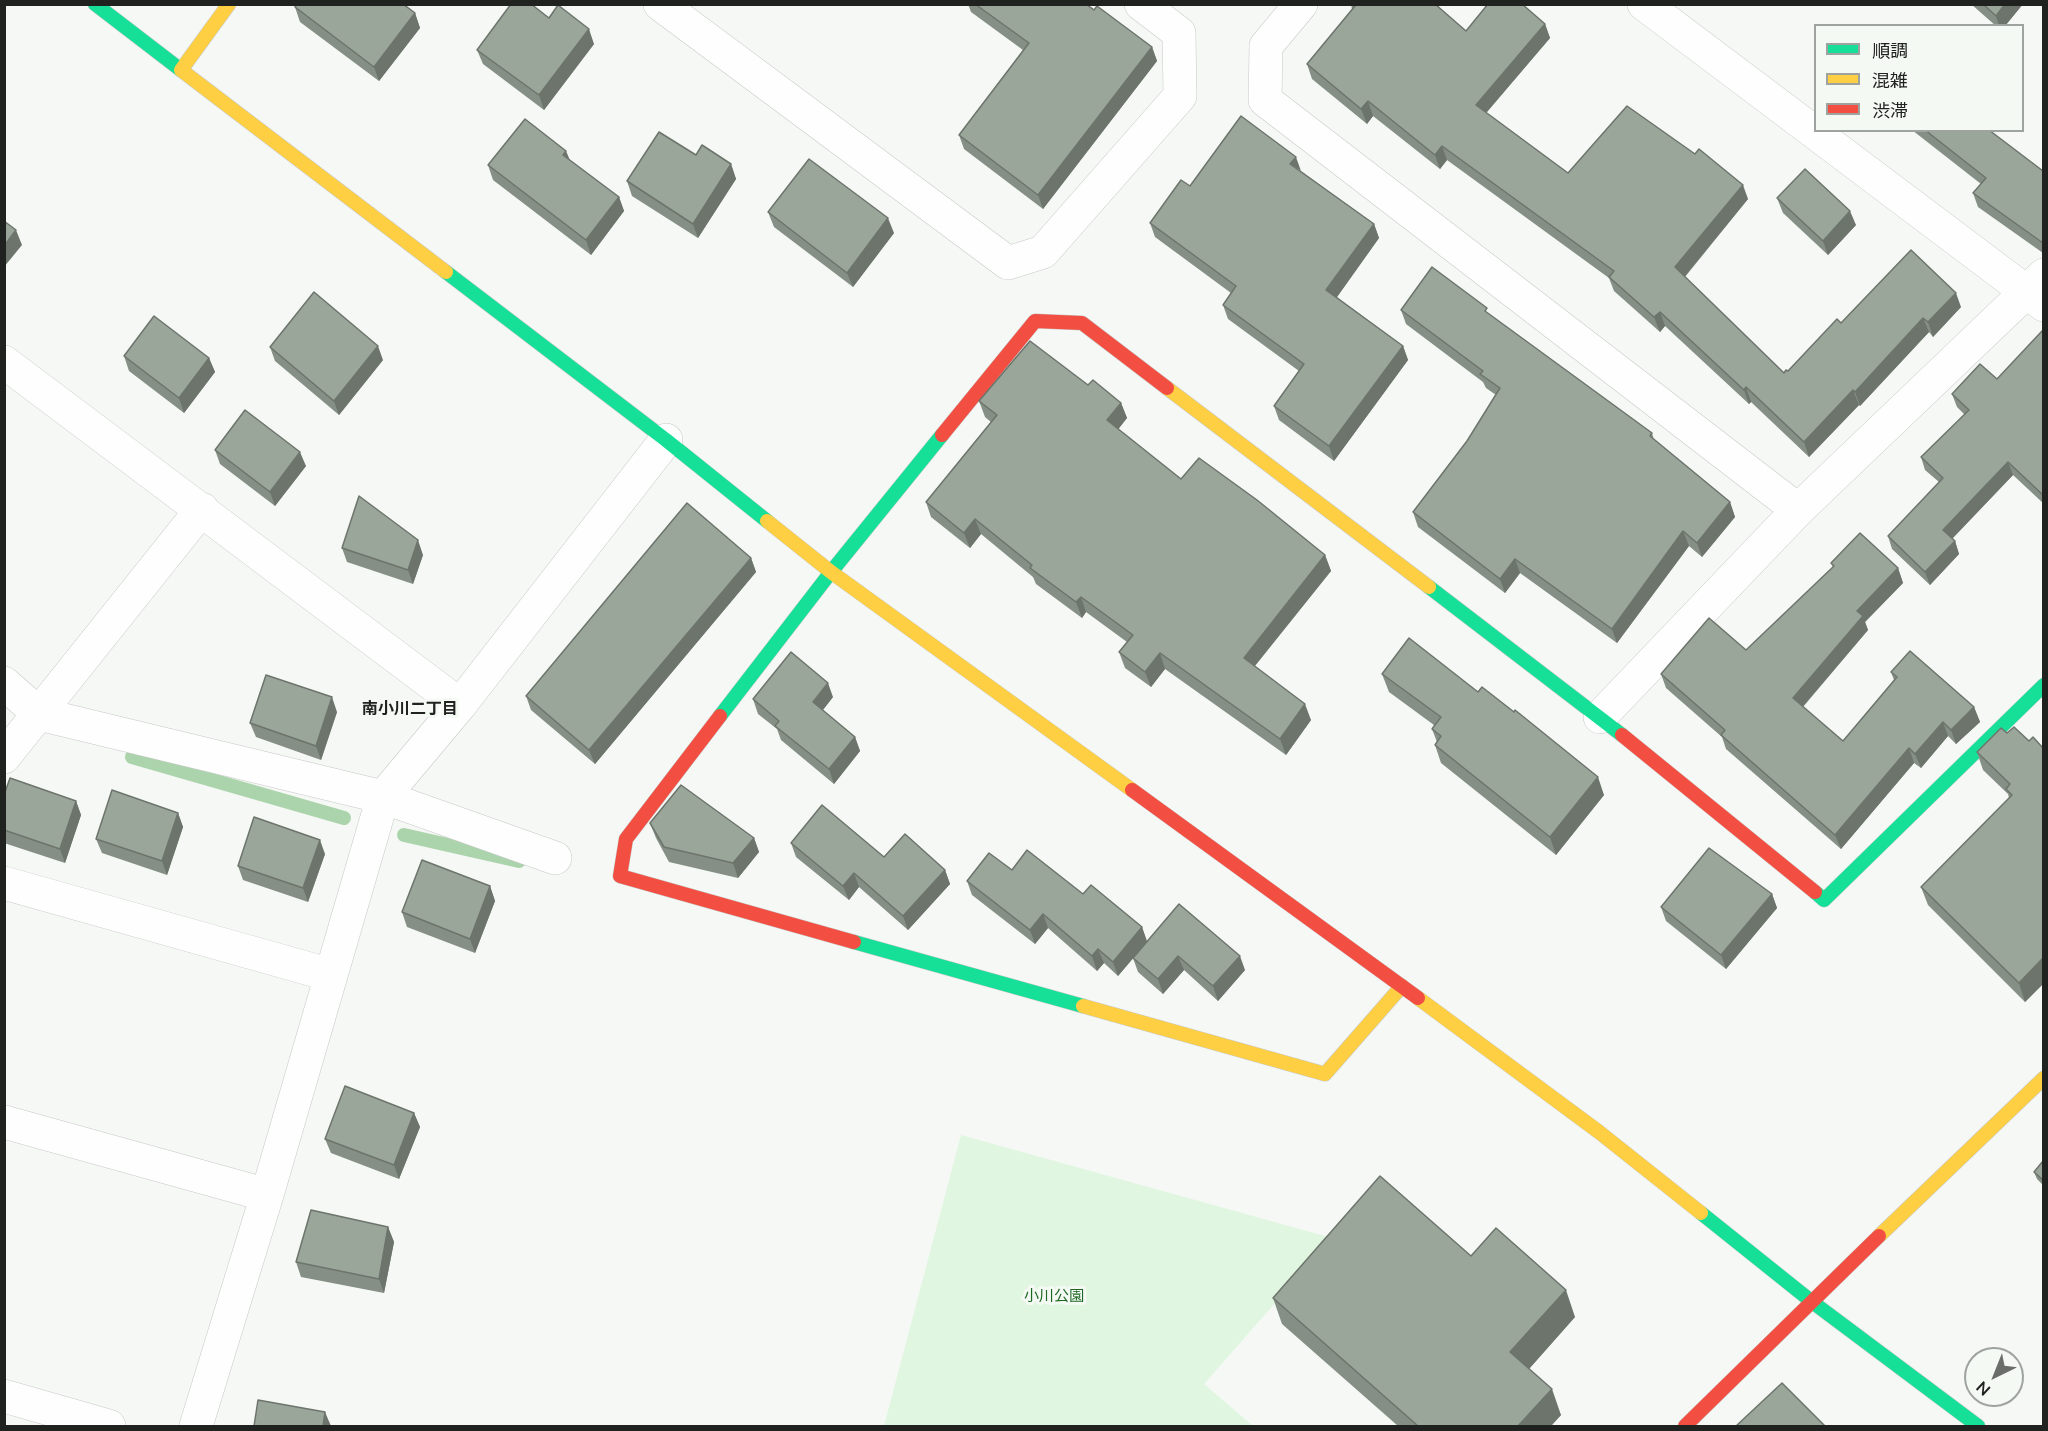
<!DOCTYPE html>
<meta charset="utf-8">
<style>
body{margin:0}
#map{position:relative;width:2048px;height:1431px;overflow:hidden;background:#f5f8f5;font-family:Mulish,"Noto Sans JP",sans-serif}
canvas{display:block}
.frame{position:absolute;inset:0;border:6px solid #202220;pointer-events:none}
.legend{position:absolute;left:1814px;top:24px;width:210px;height:108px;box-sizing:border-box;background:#f4f9f4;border:2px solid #9fa39f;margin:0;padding:8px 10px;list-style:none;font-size:18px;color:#202220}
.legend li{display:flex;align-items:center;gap:12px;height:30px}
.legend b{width:30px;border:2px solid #9fa39f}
.north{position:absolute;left:1964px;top:1347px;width:60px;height:60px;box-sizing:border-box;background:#f4f9f4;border:2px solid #9fa39f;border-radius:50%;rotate:223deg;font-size:16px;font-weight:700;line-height:24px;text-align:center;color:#202220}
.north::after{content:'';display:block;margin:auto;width:21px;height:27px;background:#6b6d6b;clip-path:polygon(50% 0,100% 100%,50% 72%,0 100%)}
</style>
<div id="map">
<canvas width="2048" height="1431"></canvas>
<div class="frame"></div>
<ul class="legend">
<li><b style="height:8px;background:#16e098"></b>順調</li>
<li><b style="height:8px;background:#ffcf43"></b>混雑</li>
<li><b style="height:8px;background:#f24e42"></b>渋滞</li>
</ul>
<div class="north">N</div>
</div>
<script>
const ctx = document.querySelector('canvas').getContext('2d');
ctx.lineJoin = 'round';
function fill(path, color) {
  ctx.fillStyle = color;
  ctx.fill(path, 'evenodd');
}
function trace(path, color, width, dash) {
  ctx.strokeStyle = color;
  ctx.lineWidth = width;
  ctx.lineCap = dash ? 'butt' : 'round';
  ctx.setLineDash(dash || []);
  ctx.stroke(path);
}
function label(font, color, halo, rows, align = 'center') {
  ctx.font = font + ' Mulish,"Noto Sans JP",sans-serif';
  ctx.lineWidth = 6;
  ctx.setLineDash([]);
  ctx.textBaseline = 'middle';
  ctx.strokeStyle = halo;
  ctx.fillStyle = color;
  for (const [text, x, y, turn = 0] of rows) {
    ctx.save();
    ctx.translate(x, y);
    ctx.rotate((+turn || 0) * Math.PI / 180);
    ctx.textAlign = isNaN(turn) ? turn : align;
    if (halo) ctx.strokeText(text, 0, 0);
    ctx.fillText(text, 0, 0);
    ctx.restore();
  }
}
const green = new Path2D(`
 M 961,1135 L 1332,1238 L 1204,1384 L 1253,1426 L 884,1426 Z`);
const stream = new Path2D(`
 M 132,757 L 344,818
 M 404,835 L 519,861`);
const street = new Path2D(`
 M 660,4 L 1008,263 L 1043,252 L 1180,96 L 1179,33 L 1141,4
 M 1301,4 L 1266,46 L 1265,100 L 1798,510
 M 1644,4 L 2044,305
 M 4,362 L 460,705
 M 4,683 L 39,714 L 383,797 L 555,858
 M 1600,717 L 1798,510 L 2044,275
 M 4,757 L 202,509
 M 4,883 L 331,975
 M 4,1122 L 267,1195
 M 4,1396 L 109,1426
 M 196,1426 L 267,1195 L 383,797 L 460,705 L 666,440`);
const fast = new Path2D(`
 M 95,4 L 181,70
 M 446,272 L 666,440 L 767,521
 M 1429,587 L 1622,735
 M 720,716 L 831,572 L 942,435
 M 1815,892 L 1824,900 L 2044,685
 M 854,942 L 1083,1006
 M 1701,1213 L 1811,1301 L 1978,1426`);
const slow = new Path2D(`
 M 229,4 L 181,70 L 446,272
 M 1167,388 L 1429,587
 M 767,521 L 831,572 L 1132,790
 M 1418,998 L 1599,1132 L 1701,1213
 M 1083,1006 L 1325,1074 L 1402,986
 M 1879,1236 L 2044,1078`);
const jam = new Path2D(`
 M 942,435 L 1035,321 L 1082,323 L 1167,388
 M 720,716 L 626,839 L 620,876 L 854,942
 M 1622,735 L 1815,892
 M 1132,790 L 1418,998
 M 1685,1426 L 1879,1236`);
const wall = new Path2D(`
 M 968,4 L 1086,4 L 1152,47 L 1157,61 L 1043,209 L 964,149 L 959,135 L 1023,50 L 971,12 Z
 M 1351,4 L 1435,4 L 1466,31 L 1545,24 L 1550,38 L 1486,113 L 1568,173 L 1748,199 L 1685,277 L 1784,373 L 1788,371 L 1841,323 L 1961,307 L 1933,337 L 1929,332 L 1860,406 L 1859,405 L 1809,457 L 1751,402 L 1749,404 L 1665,326 L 1660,332 L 1614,291 L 1609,278 L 1447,160 L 1440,169 L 1373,116 L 1367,124 L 1312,79 L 1307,64 L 1352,9 Z
 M 1971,4 L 2023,4 L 2005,26 L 1996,26 Z
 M 295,7 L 415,13 L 420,28 L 379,81 L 300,22 Z
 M 549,18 L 594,44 L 544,110 L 483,64 L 477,50 Z
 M 1912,130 L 1989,130 L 2043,171 L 2043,253 L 1978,207 L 1973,193 L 1981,184 Z
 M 696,155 L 731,164 L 736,179 L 698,238 L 632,196 L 627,181 Z
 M 570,160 L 619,197 L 624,211 L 591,255 L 493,180 L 488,165 Z
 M 1301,171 L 1374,224 L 1379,238 L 1337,297 L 1403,346 L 1408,360 L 1334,461 L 1279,420 L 1274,406 L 1299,371 L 1228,319 L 1223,305 L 1231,293 L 1155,237 L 1150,223 L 1190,186 Z
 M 1777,198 L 1856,225 L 1828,255 L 1783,213 Z
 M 768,212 L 894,233 L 853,287 L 774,227 Z
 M 1401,310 L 1490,315 L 1652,433 L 1654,440 L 1730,502 L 1735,517 L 1702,557 L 1689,546 L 1617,643 L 1520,573 L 1505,593 L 1418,527 L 1413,512 L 1467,441 L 1496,395 L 1486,388 L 1483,382 L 1406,324 Z
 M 2043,333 L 2043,503 L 2013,475 L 1952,539 L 1955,541 L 1959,554 L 1930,585 L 1892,549 L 1888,536 L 1939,482 L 1925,470 L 1921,457 L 1965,415 L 1957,407 L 1952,394 L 1997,379 Z
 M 270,347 L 383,360 L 339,415 L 275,361 Z
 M 124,356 L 209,358 L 215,372 L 184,413 L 129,371 Z
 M 1088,385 L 1121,403 L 1127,418 L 1118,429 L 1181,479 L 1325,555 L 1331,571 L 1255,666 L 1311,720 L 1286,755 L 1165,669 L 1151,687 L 1125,668 L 1119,652 L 1127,642 L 1086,612 L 1082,618 L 1036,584 L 1033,577 L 981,534 L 970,548 L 931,517 L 926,502 L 991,422 L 985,417 L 979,401 Z
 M 215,450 L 306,466 L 275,506 L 220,464 Z
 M 342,548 L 423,555 L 413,584 L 347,562 Z
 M 751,558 L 756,572 L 595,764 L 531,710 L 526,696 Z
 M 1831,563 L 1898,568 L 1903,583 L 1865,622 L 1868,630 L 1803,707 L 1843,741 L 1894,680 L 1891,672 L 1974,707 L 1980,722 L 1956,744 L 1948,736 L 1921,768 L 1914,763 L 1841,849 L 1726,749 L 1722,737 L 1666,688 L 1661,674 L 1746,650 L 1833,567 Z
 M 1382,674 L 1604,795 L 1556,855 L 1441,763 L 1435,745 L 1437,742 L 1432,729 L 1434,725 L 1389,692 Z
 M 833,697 L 823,710 L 855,737 L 860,751 L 834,784 L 781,740 L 777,729 L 758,714 L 753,699 Z
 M 337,712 L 321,760 L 256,737 L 250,723 Z
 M 2007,733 L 2029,741 L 2043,748 L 2043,984 L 2025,1002 L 1928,905 L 1921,887 L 2009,798 L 2008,794 L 1983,770 L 1977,752 Z
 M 4,795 L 76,801 L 81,815 L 65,863 L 4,843 Z
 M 178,813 L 183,827 L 167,875 L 102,853 L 96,839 Z
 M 650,823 L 754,838 L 759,852 L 738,878 L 669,862 L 656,838 Z
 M 791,843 L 884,857 L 945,870 L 950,884 L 908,930 L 859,887 L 849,900 L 796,857 Z
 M 325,854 L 308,902 L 243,880 L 238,866 Z
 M 1012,870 L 1083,894 L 1142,927 L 1147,941 L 1245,970 L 1218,1001 L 1184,970 L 1163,994 L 1138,972 L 1133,958 L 1118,976 L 1104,963 L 1097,971 L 1048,928 L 1035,944 L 972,895 L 967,881 Z
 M 490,886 L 495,901 L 475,953 L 407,927 L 402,912 Z
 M 1772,894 L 1777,908 L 1726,969 L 1666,921 L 1661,907 Z
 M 414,1113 L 420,1127 L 399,1179 L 331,1153 L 325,1139 Z
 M 2043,1161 L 2043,1185 L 2037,1179 L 2034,1172 Z
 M 388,1227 L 394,1242 L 384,1293 L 301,1277 L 296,1262 Z
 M 1471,1256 L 1575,1317 L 1529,1369 L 1561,1415 L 1551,1426 L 1398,1426 L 1282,1324 L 1273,1298 Z`);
const shadedWall = new Path2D(`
 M 2005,4 L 2023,4 L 2005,26 L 1999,26 L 1996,16 Z
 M 415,13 L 420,28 L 379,81 L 374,67 Z
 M 1545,24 L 1550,38 L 1481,119 L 1476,105 Z
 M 589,29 L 594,44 L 544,110 L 539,95 Z
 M 1152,47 L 1157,61 L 1043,209 L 1038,195 Z
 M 1368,101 L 1373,116 L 1367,124 L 1361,109 Z
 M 1442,146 L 1447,160 L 1440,169 L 1435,155 Z
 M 566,151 L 572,165 L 563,155 Z
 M 1296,157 L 1301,171 L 1290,164 Z
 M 731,164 L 736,179 L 698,238 L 693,224 Z
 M 1743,185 L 1748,199 L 1680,282 L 1675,267 Z
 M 619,197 L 624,211 L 591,255 L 586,240 Z
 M 1850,211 L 1856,225 L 1828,255 L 1823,241 Z
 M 888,218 L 894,233 L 853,287 L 847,273 Z
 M 1374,224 L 1379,238 L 1332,304 L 1326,290 Z
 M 16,230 L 22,245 L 4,267 L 4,246 Z
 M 1956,293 L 1961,307 L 1933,337 L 1928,322 Z
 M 1660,312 L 1665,326 L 1660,332 L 1654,317 Z
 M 1923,318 L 1929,332 L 1860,406 L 1855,392 Z
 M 378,346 L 383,360 L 339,415 L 334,401 Z
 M 1403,346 L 1408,360 L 1334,461 L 1329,446 Z
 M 209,358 L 215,372 L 184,413 L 179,398 Z
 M 1746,387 L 1751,402 L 1749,404 L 1744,390 Z
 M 1853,390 L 1859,405 L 1809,457 L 1804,442 Z
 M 1121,403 L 1127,418 L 1113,436 L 1107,420 Z
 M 300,452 L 306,466 L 275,506 L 270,492 Z
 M 2008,462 L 2013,475 L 1948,543 L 1943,530 Z
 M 1730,502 L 1735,517 L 1702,557 L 1697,543 Z
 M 975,519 L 981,534 L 970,548 L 964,533 Z
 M 1683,531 L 1689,546 L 1617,643 L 1612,629 Z
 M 418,540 L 423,555 L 413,584 L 408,570 Z
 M 1955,541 L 1959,554 L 1930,585 L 1925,572 Z
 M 1325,555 L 1331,571 L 1249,673 L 1244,658 Z
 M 751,558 L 756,572 L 595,764 L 589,750 Z
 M 1515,559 L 1520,573 L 1505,593 L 1500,579 Z
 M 1898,568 L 1903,583 L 1865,622 L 1868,630 L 1798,712 L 1793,698 L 1857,611 Z
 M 1081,597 L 1086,612 L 1082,618 L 1076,602 Z
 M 1160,653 L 1165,669 L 1151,687 L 1145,672 Z
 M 828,683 L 833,697 L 818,716 L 813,702 Z
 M 332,697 L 337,712 L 321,760 L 316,746 Z
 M 1305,704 L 1311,720 L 1286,755 L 1280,739 Z
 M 1974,707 L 1980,722 L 1956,744 L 1951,730 Z
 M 1943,722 L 1948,736 L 1921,768 L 1915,754 Z
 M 855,737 L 860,751 L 834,784 L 829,769 Z
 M 1909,748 L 1914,763 L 1841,849 L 1835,835 Z
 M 1598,777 L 1604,795 L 1556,855 L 1550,837 Z
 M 76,801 L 81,815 L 65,863 L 60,849 Z
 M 178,813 L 183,827 L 167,875 L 162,861 Z
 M 754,838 L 759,852 L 738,878 L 733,863 Z
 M 320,840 L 325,854 L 308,902 L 303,888 Z
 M 945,870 L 950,884 L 908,930 L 903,916 Z
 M 854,873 L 859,887 L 849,900 L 843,886 Z
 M 490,886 L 495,901 L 475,953 L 470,939 Z
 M 1772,894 L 1777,908 L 1726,969 L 1721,955 Z
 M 1043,914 L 1048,928 L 1035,944 L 1030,930 Z
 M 1142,927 L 1147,942 L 1118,976 L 1113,962 Z
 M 1098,949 L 1104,963 L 1097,971 L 1092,956 Z
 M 1178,956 L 1184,970 L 1163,994 L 1158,979 Z
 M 1240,956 L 1245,970 L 1218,1001 L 1213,986 Z
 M 2043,958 L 2043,984 L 2025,1002 L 2019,983 Z
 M 414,1113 L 420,1127 L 399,1179 L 394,1165 Z
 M 388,1227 L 394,1242 L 384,1293 L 379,1279 Z
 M 1566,1290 L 1575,1317 L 1520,1379 L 1510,1352 Z
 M 1552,1389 L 1561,1415 L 1551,1426 L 1518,1426 Z
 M 325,1412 L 331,1426 L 323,1426 Z`);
const building = new Path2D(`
 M 297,4 L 403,4 L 415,13 L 374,67 L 295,7 Z
 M 511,4 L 531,4 L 549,18 L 558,5 L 589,29 L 539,95 L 477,50 Z
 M 975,4 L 1086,4 L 1094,10 L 1097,6 L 1152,47 L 1038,195 L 959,135 L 1029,43 Z
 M 1353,4 L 1435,4 L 1466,31 L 1488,4 L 1522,4 L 1545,24 L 1476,105 L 1568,173 L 1627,106 L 1695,154 L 1699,149 L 1743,185 L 1675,267 L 1784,373 L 1786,370 L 1788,371 L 1837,319 L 1841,323 L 1911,250 L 1956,293 L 1928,322 L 1923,318 L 1855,392 L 1853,390 L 1804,442 L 1746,387 L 1744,390 L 1660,312 L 1654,317 L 1609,277 L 1614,271 L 1442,146 L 1435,155 L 1368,101 L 1361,109 L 1307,64 L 1355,6 Z
 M 1983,4 L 2005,4 L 1996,16 Z
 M 1241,116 L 1296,157 L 1290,164 L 1374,224 L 1326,290 L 1403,346 L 1329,446 L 1274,406 L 1304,364 L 1223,305 L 1236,286 L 1150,223 L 1181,180 L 1190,186 Z
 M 525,119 L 566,151 L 563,155 L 619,197 L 586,240 L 488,165 Z
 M 1925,130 L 1989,130 L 2043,171 L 2043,243 L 1973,193 L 1986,178 Z
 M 659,132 L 696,155 L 702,145 L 731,164 L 693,224 L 627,181 Z
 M 809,159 L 888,218 L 847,273 L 768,212 Z
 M 1805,169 L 1850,211 L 1823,241 L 1777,198 Z
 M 4,221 L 16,230 L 4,246 Z
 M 1432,267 L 1487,308 L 1485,311 L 1652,433 L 1650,436 L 1730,502 L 1697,543 L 1683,531 L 1612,629 L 1515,559 L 1500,579 L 1413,512 L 1467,441 L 1500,388 L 1480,374 L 1483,371 L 1401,310 Z
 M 314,292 L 378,346 L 334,401 L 270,347 Z
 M 154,316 L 209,358 L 179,398 L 124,356 Z
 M 2042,331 L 2043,333 L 2043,495 L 2008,462 L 1943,530 L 1955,541 L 1925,572 L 1888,536 L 1943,478 L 1921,457 L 1969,410 L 1952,394 L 1980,364 L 1997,379 Z
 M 1030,341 L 1088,385 L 1093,380 L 1121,403 L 1107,420 L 1181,479 L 1199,458 L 1257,500 L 1325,555 L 1244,658 L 1305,704 L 1280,739 L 1160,653 L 1145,672 L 1119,652 L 1133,635 L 1081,597 L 1076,602 L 1030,568 L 1032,565 L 975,519 L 964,533 L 926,502 L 997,415 L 979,401 Z
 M 245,410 L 300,452 L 270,492 L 215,450 Z
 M 359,496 L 418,540 L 408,570 L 342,548 Z
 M 687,503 L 751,558 L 589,750 L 526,696 Z
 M 1860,533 L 1898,568 L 1857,611 L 1863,616 L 1793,698 L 1843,741 L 1897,677 L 1891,672 L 1910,651 L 1974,707 L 1951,730 L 1943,722 L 1915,754 L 1909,748 L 1835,835 L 1721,735 L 1725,730 L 1661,674 L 1709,618 L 1746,650 L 1834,566 L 1831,563 Z
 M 1409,638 L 1478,692 L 1482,687 L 1514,712 L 1515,710 L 1598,777 L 1550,837 L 1435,745 L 1441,736 L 1432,729 L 1441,717 L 1382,674 Z
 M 791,652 L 828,683 L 813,702 L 855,737 L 829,769 L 775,726 L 779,721 L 753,699 Z
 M 266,675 L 332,697 L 316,746 L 250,723 Z
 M 2014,727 L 2029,741 L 2033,737 L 2043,748 L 2043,958 L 2019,983 L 1921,887 L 2012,795 L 2006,789 L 2010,784 L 1977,752 L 2001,728 L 2007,733 Z
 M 10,778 L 76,801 L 60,849 L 4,830 L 4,795 Z
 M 681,785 L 754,838 L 733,863 L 664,847 L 650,823 Z
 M 112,790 L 178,813 L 162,861 L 96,839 Z
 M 822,805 L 884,857 L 905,834 L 945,870 L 903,916 L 854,873 L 843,886 L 791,843 Z
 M 254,817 L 320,840 L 303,888 L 238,866 Z
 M 1709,848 L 1772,894 L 1721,955 L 1661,907 Z
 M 1027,850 L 1083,894 L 1091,885 L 1142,927 L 1113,962 L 1098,949 L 1092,956 L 1043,914 L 1030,930 L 967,881 L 989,853 L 1012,870 Z
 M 422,860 L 490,886 L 470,939 L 402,912 Z
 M 1179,904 L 1240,956 L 1213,986 L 1178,956 L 1158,979 L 1133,958 Z
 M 345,1086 L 414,1113 L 394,1165 L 325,1139 Z
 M 2043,1161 L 2043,1180 L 2034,1172 Z
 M 1380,1176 L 1471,1256 L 1496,1228 L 1566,1290 L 1510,1352 L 1552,1389 L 1518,1426 L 1418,1426 L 1273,1298 Z
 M 311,1210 L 388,1227 L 379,1279 L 296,1262 Z
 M 1782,1383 L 1825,1426 L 1736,1426 Z
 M 258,1400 L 325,1412 L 323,1426 L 254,1426 Z`);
const parkNames = [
 ["小川公園",1054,1296]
];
const neighbourhoodNames = [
 ["南小川二丁目",410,709]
];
fill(green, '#e0f6e0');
trace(stream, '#acd4ac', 14);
trace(street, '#c7c9c7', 34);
trace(fast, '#c7c9c7', 15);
trace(slow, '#c7c9c7', 15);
trace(jam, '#c7c9c7', 15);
trace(street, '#fefefe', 33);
trace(fast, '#16e098', 14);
trace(slow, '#ffcf43', 14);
trace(jam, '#f24e42', 14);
fill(wall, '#858f85');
fill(shadedWall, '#6c746c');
fill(building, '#9ba69b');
trace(building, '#6c746c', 1.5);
label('15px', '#1d6823', '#f4f9f4', parkNames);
label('bold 16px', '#202220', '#f4f9f4', neighbourhoodNames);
</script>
